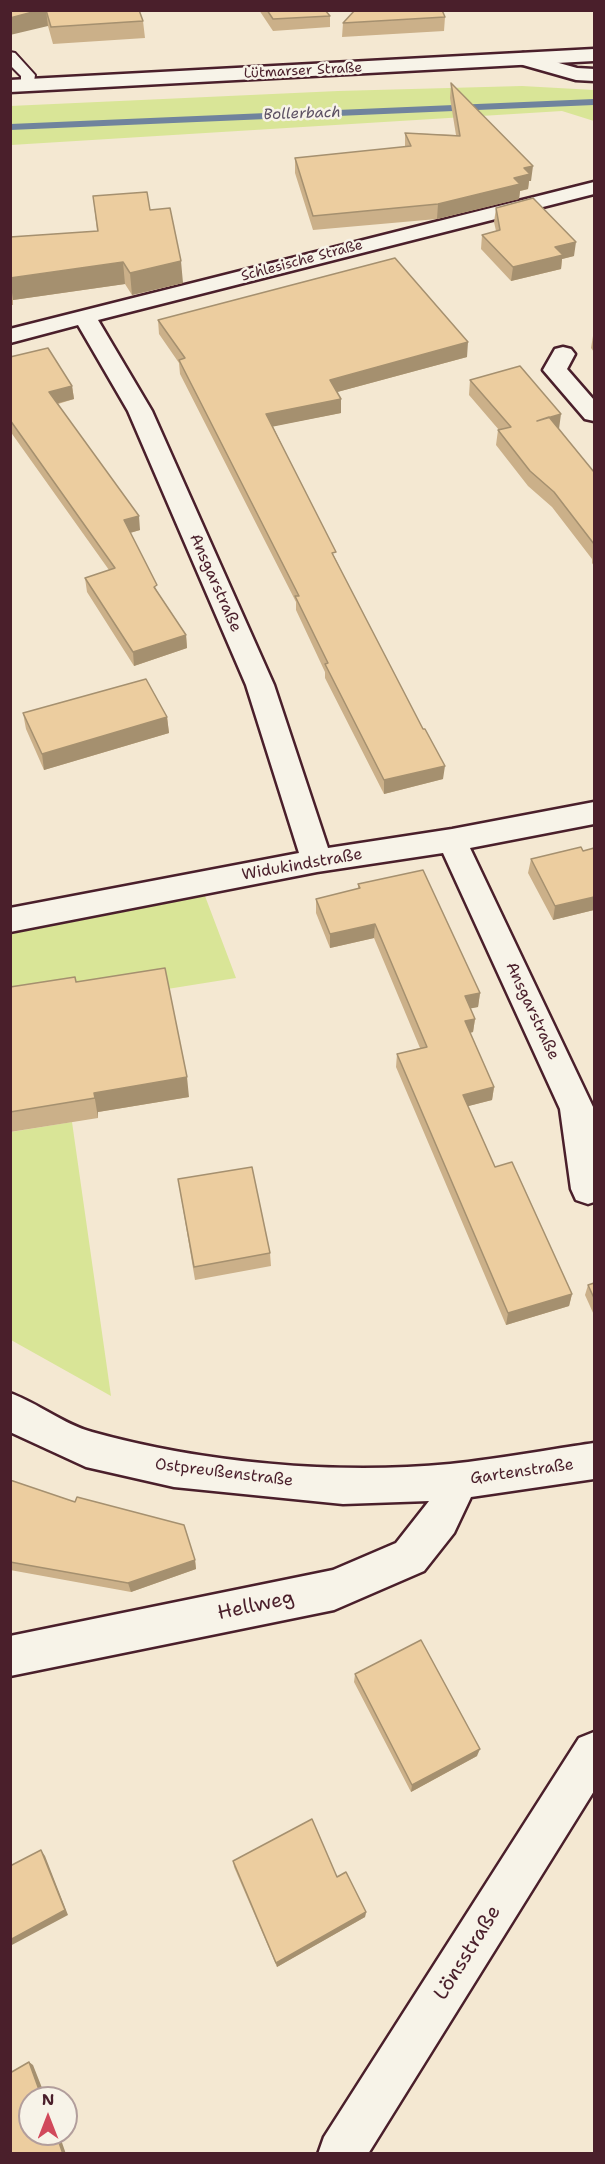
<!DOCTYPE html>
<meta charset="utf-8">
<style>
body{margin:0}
#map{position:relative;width:605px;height:2164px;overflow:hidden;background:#f4e8d2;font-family:"Shantell Sans",sans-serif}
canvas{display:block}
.frame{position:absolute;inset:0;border:12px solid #4a1f2b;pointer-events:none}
.north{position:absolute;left:18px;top:2086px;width:60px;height:60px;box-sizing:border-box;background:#f7f3e8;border:2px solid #b29e9c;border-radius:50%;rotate:0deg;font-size:16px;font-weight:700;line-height:24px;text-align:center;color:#4a1f2b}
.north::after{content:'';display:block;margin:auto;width:21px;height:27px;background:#d1495b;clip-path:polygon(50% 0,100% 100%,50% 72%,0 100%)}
</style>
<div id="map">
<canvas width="605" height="2164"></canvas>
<div class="frame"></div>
<div class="north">N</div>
</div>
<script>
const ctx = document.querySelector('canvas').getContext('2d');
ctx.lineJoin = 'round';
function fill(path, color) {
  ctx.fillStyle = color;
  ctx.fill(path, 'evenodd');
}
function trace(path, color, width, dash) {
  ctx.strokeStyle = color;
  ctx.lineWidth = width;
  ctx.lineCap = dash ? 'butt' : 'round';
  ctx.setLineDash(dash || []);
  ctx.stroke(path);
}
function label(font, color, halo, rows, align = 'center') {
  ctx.font = font + ' "Shantell Sans",sans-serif';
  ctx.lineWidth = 5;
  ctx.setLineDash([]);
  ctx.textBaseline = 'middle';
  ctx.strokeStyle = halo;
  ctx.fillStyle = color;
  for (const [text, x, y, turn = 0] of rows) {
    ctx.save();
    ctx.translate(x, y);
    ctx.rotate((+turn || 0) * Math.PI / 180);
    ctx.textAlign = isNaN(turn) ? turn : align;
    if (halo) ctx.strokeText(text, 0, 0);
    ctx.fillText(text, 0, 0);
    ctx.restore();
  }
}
const green = new Path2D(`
 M 522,86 L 594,90 L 594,121 L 562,111 L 11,145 L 10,106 L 338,91 Z
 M 205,896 L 236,978 L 80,1003 L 11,1008 L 11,934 Z
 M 72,1122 L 111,1396 L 11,1340 L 11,1132 Z`);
const stream = new Path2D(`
 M 594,99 L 594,105 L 10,130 L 10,124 Z`);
const lane = new Path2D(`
 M 10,52 L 15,53 L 35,75 L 33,88 L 28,89 L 21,85 L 21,76 L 10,65 Z`);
const street = new Path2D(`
 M 523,53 L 577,68 L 594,69 L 594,81 L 576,80 L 516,63 L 513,59 Z
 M 594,182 L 594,194 L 98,320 L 152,411 L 274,685 L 328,848 L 452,829 L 594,802 L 594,824 L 470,848 L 594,1109 L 594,1202 L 588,1204 L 576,1200 L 571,1189 L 560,1109 L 443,853 L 317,872 L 10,932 L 10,908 L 299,853 L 246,685 L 128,411 L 78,325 L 10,343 L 10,329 Z
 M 563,347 L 571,349 L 575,354 L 567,369 L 594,400 L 594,421 L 585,419 L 543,370 L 555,349 Z
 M 10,1393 C 38,1403 63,1424 92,1432 C 203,1463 335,1475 450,1464 C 498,1459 546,1450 594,1443 L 594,1479 L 471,1497 L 454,1533 L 424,1571 L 334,1610 L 10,1676 L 10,1636 L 333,1570 L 396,1543 L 429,1501 L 343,1504 L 174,1487 L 86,1467 L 10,1432 Z
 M 594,1732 L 594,1791 L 368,2154 L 318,2154 L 324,2137 L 579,1738 Z`);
const secondary = new Path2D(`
 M 594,49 L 594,61 L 10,92 L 10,80 Z`);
const wall = new Path2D(`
 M 10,10 L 139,10 L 143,21 L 145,38 L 53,44 L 48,26 Z
 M 259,10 L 325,10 L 330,16 L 330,27 L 273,31 Z
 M 445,17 L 444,31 L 342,37 L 343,23 Z
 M 451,83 L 531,181 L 529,181 L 528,189 L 520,191 L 519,199 L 437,219 L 313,230 L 295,173 L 295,158 L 405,147 L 405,133 L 456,135 L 450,98 Z
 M 93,196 L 150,210 L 183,283 L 132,295 L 125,284 L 13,300 L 13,305 L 10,305 L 10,237 L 97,231 Z
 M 496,208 L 574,256 L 562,259 L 561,269 L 511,281 L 481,249 L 482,235 L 496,231 L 494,222 Z
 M 158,320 L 467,357 L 337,392 L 341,413 L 273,426 L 336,560 L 443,779 L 384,794 L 325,678 L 325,672 L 296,610 L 296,602 L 180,374 L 179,363 L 159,334 Z
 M 594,335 L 594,352 L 591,348 L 593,336 Z
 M 10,357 L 72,386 L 74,399 L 58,404 L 140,530 L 130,533 L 157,591 L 186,635 L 187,648 L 134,666 L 87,592 L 85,578 L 109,570 L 10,431 Z
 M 470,380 L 559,429 L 594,472 L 594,566 L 592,563 L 592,559 L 552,507 L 528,486 L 496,445 L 498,430 L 499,430 L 469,395 Z
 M 23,713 L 167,717 L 169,733 L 44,770 L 26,729 Z
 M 594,848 L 594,910 L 553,920 L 528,873 L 531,859 L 583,851 Z
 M 358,884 L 480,993 L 478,1007 L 470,1008 L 475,1019 L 473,1032 L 470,1033 L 494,1087 L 492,1100 L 468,1106 L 495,1167 L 572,1294 L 569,1306 L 506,1325 L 396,1067 L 397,1054 L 420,1048 L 374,938 L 330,948 L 316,913 L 316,899 L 358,889 Z
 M 76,982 L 189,1097 L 98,1112 L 98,1118 L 10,1132 L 10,987 Z
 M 178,1179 L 270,1253 L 271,1266 L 195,1280 Z
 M 594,1283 L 594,1315 L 585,1295 L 588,1285 Z
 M 10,1480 L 195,1560 L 196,1569 L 131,1592 L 10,1570 Z
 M 355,1674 L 477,1756 L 411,1792 L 354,1682 Z
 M 233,1861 L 337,1877 L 366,1912 L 365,1917 L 277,1967 L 234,1867 Z`);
const shadedWall = new Path2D(`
 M 40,10 L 46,10 L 48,26 L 10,35 L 10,18 Z
 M 533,166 L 531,181 L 529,181 L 528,189 L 520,191 L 519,199 L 437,219 L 438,204 L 514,178 L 524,168 Z
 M 576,242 L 574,256 L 562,259 L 561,269 L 511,281 L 513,267 L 555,247 Z
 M 181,261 L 183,283 L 132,295 L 130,273 Z
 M 123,262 L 125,284 L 13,300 L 10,278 Z
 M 468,342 L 467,357 L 330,394 L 330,380 Z
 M 72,386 L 74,399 L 51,405 L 49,392 Z
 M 341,399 L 341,413 L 266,428 L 266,414 Z
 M 561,414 L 559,429 L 535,435 L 537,421 Z
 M 139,516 L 140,530 L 126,534 L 124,520 Z
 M 186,635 L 187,648 L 134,666 L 133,652 Z
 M 167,717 L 169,733 L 44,770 L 42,754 Z
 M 445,766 L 443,779 L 384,794 L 384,780 Z
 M 594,897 L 594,910 L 553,920 L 555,906 Z
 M 375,924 L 374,938 L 330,948 L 330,934 Z
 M 480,993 L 478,1007 L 463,1010 L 465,996 Z
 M 475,1019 L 473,1032 L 464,1034 L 465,1021 Z
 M 187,1077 L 189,1097 L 98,1112 L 98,1118 L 94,1093 Z
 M 494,1087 L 492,1100 L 461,1108 L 463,1095 Z
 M 572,1294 L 569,1306 L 506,1325 L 508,1313 Z
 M 195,1560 L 196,1569 L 131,1592 L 128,1583 Z
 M 480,1749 L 477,1756 L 411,1792 L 412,1785 Z
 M 41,1850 L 45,1856 L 68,1915 L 10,1946 L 10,1940 Z
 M 366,1912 L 365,1917 L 277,1967 L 276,1963 Z
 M 29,2062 L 33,2065 L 46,2098 L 42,2098 Z
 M 56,2134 L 59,2134 L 66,2154 L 63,2154 Z`);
const building = new Path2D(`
 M 10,10 L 40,10 L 10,18 Z
 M 46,10 L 139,10 L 143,21 L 51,27 Z
 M 267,10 L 325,10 L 330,16 L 273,19 Z
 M 355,10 L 442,10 L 445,17 L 343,23 Z
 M 451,83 L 533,166 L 524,168 L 530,174 L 514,178 L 520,184 L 438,204 L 313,216 L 295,158 L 411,146 L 405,133 L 460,136 Z
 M 147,192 L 150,210 L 170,208 L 181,261 L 130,273 L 123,262 L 10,278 L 10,237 L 98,231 L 93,196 Z
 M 533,198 L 576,242 L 555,247 L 563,255 L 513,267 L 482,235 L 500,230 L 496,208 Z
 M 395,258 L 468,342 L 330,380 L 341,399 L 266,414 L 336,552 L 332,553 L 423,729 L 425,729 L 445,766 L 384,780 L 325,664 L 328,663 L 295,596 L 299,596 L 179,360 L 185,358 L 158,320 Z
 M 48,348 L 72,386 L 49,392 L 139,516 L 124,520 L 157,585 L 154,587 L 186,635 L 133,652 L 85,578 L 115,568 L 10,420 L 10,357 Z
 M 520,366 L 561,414 L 537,421 L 549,417 L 594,472 L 594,544 L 554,492 L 530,471 L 498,430 L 511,427 L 470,380 Z
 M 146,679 L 167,717 L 42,754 L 23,713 Z
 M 581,847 L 583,851 L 594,848 L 594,897 L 555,906 L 531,859 Z
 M 423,870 L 480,993 L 465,996 L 475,1019 L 465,1021 L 494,1087 L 463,1095 L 495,1167 L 512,1162 L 572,1294 L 508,1313 L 397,1054 L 427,1047 L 375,924 L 330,934 L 316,899 L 360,888 L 358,884 Z
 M 165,968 L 187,1077 L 94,1093 L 95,1098 L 10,1112 L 10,987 L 75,977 L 76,982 Z
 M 252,1167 L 270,1253 L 194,1267 L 178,1179 Z
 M 594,1283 L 594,1298 L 588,1285 Z
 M 10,1480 L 75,1502 L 77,1497 L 184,1525 L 195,1560 L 128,1583 L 10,1562 Z
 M 421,1640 L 480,1749 L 412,1785 L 355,1674 Z
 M 312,1819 L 337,1877 L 346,1872 L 366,1912 L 276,1963 L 233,1861 Z
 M 41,1850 L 65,1910 L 10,1940 L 10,1866 Z
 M 29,2062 L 42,2098 L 30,2098 L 30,2134 L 56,2134 L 63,2154 L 10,2154 L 10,2073 Z`);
const farStreetnames = [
 ["Lütmarser Straße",303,71,-3],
 ["Schlesische Straße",302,261,-15]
];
const farWaternames = [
 ["Bollerbach",302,114,-2]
];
const streetNames = [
 ["Ansgarstraße",215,583,66],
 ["Widukindstraße",302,865,-10],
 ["Ansgarstraße",532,1011,65],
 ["Gartenstraße",522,1472,-8],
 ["Ostpreußenstraße",224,1473,7]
];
const nearStreetnames = [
 ["Hellweg",256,1606,-12],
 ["Lönsstraße",468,1953,-58]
];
fill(green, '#d9e597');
fill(stream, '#70839d');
trace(lane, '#4a1f2b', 4);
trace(street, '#4a1f2b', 5);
trace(secondary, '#4a1f2b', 5);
fill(lane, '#f7f3e8');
fill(street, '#f7f3e8');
fill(secondary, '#f7f3e8');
fill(wall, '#cbb089');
fill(shadedWall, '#a5906f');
fill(building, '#eccd9f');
trace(building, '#a5906f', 1.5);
label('14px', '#4a1f2b', '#f7f3e8', farStreetnames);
label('italic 15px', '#5d5164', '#f7f3e8', farWaternames);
label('16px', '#4a1f2b', '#f7f3e8', streetNames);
label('20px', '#4a1f2b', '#f7f3e8', nearStreetnames);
</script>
